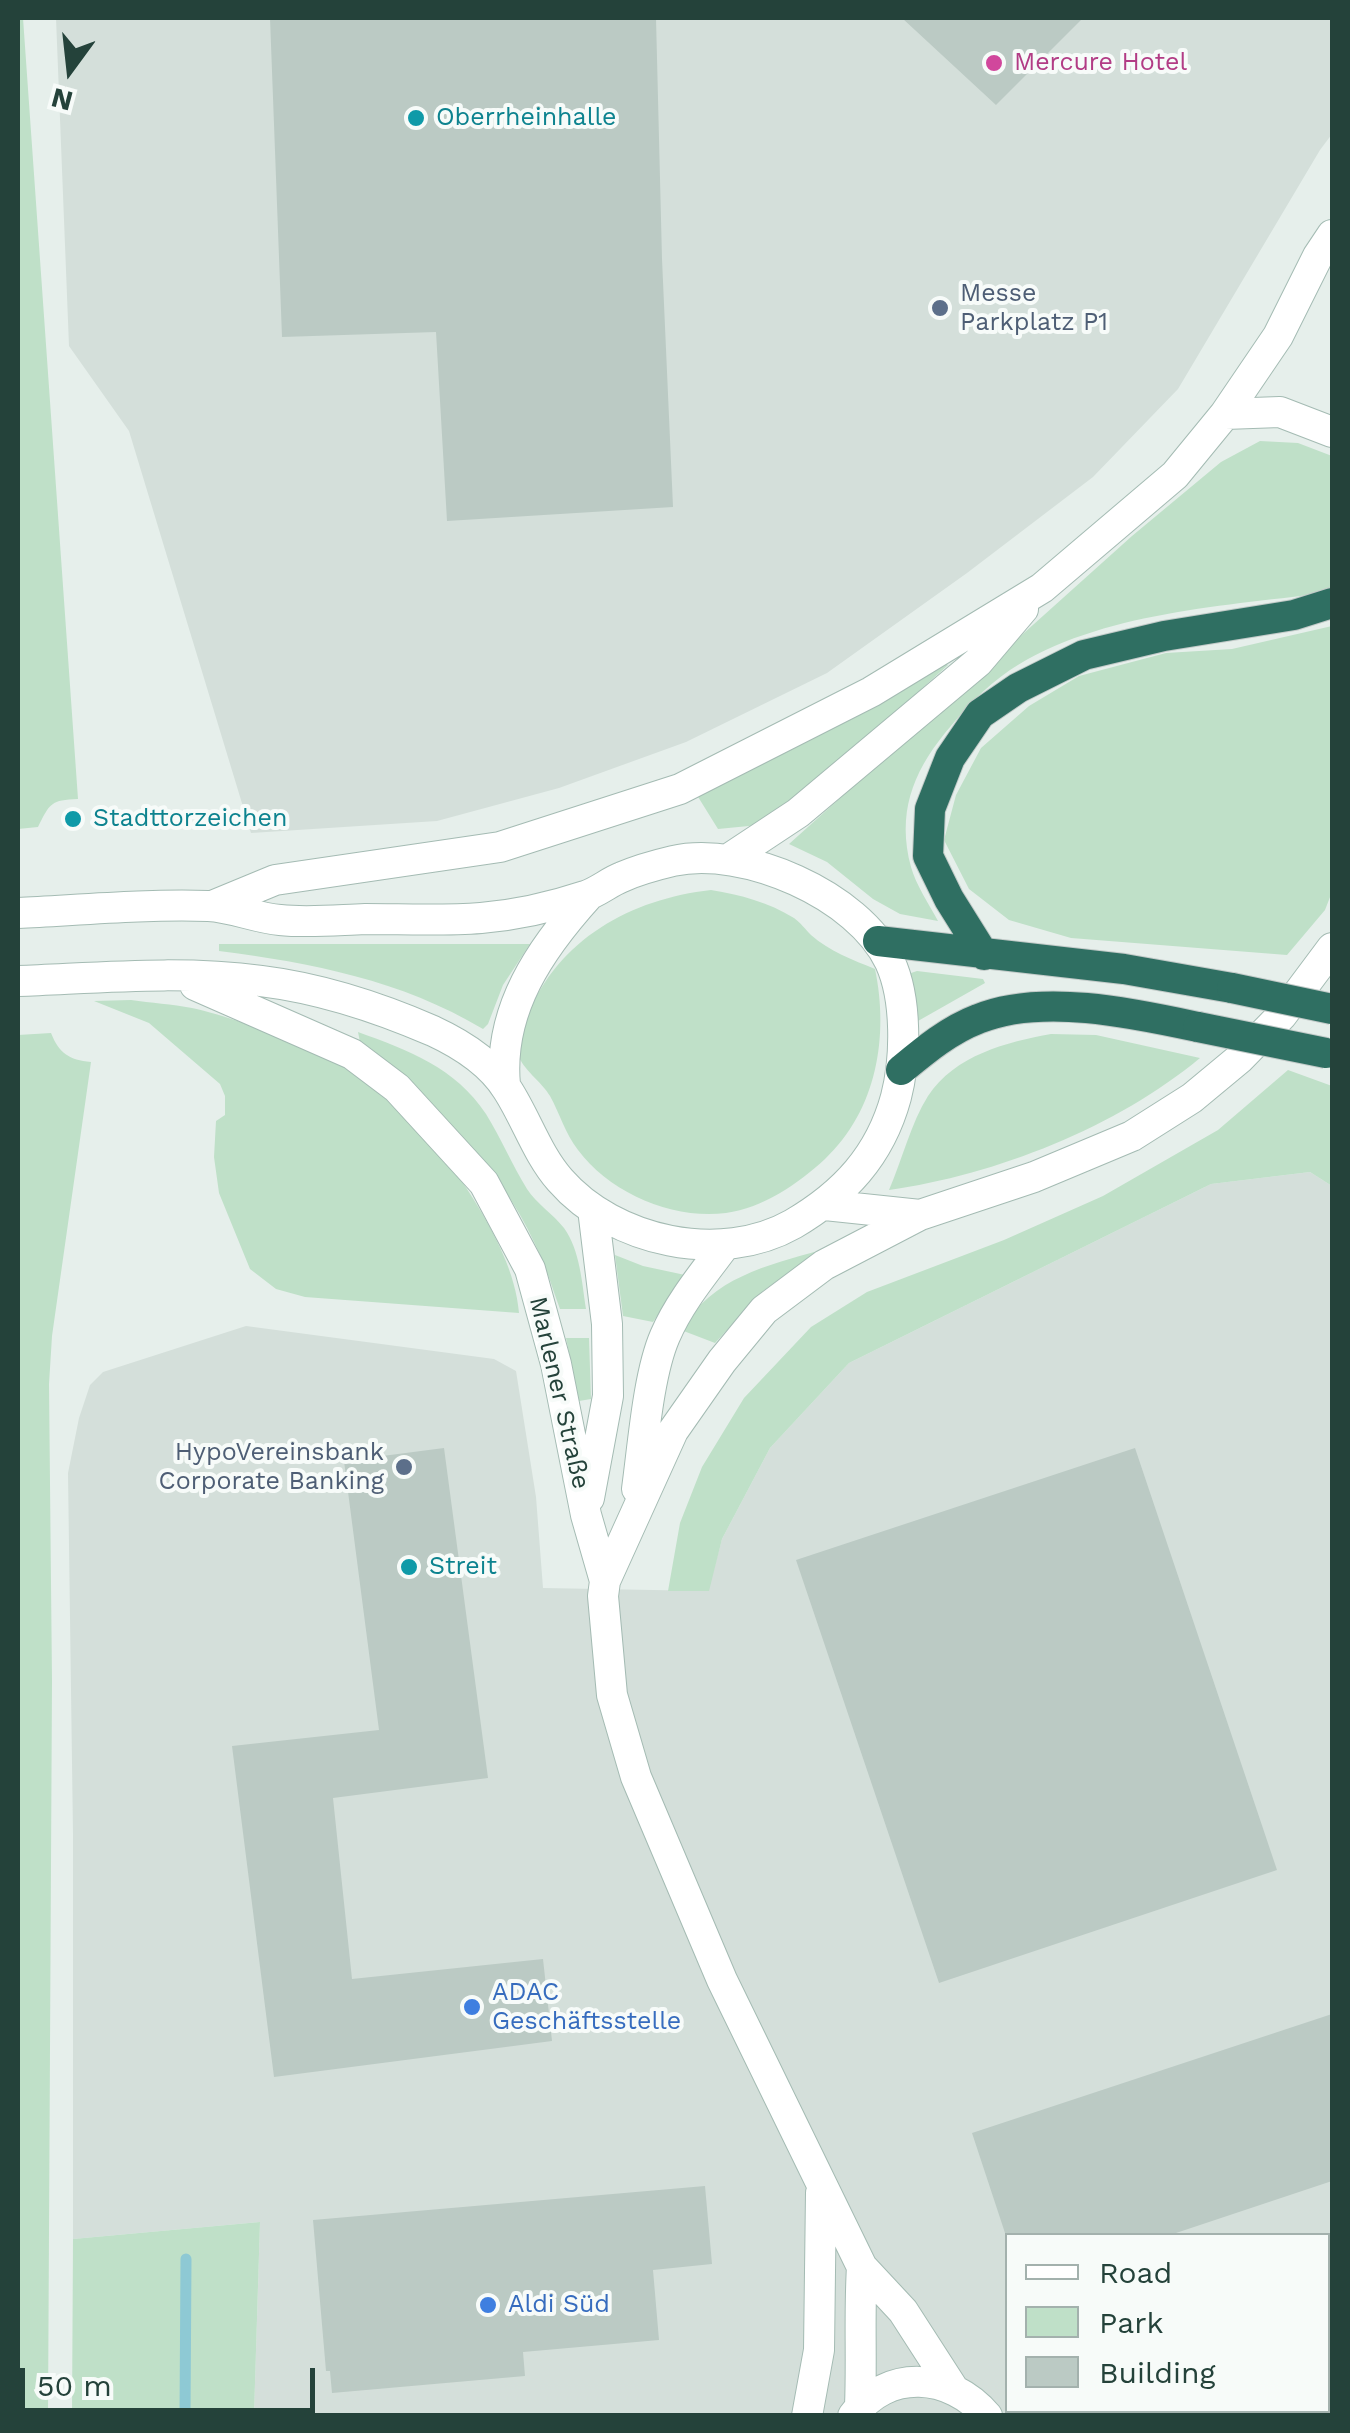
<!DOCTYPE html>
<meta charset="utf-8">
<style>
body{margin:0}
#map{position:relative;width:1350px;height:2433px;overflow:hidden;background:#e6efeb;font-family:"Work Sans",sans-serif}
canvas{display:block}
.frame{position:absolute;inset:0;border:20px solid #24423a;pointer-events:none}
.legend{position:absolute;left:1005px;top:2233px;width:325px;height:180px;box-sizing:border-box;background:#f7fbf9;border:2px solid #a3b1ad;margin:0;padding:12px 18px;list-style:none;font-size:30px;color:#24423a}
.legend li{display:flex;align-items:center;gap:20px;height:50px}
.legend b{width:50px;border:2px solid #a3b1ad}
.north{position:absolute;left:20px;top:20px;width:100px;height:100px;-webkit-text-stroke:8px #f7fbf9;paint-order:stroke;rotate:195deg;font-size:28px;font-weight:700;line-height:40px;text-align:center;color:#24423a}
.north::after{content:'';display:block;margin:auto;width:35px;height:45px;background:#24423a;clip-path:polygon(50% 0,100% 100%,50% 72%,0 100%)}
.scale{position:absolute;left:20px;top:2368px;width:295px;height:45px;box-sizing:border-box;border:5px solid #24423a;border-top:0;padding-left:12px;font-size:30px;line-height:35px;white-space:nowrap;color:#24423a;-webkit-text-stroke:8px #f7fbf9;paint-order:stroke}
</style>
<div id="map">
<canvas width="1350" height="2433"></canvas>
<div class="frame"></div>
<ul class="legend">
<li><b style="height:12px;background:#fff"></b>Road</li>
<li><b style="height:28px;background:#bfe0c8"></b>Park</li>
<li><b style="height:28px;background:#bbcac4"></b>Building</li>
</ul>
<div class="north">N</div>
<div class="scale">50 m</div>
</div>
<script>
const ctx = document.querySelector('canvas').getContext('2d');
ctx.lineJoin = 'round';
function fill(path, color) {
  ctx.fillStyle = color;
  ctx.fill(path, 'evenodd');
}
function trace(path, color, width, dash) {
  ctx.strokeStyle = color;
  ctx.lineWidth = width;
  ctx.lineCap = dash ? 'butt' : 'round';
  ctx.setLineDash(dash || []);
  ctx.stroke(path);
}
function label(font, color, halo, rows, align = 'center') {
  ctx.font = font + ' "Work Sans",sans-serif';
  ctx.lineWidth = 8;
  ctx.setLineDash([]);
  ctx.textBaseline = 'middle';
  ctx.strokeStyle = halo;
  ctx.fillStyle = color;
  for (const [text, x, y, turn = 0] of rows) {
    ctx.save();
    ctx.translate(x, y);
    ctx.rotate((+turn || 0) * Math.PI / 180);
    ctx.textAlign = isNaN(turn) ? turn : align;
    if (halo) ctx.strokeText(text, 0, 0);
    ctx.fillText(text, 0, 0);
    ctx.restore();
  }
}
const built = new Path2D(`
 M 56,18 L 1332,18 L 1332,134 L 1320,150 L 1178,389 L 1093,477 L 967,573 L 827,673 L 686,742 L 559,788 L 437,821 L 251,833 L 129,431 L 69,346 Z
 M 1310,1172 L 1332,1186 L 1332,2415 L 254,2415 L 260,2222 L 73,2239 L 73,1834 L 68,1473 L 79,1418 L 90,1385 L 103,1372 L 246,1326 L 494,1359 L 516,1371 L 536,1497 L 543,1588 L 708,1591 L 722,1539 L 770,1448 L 849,1363 L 1211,1184 ZM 1008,2236 L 1328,2236 L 1328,2410 L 1008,2410 Z`);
const green = new Path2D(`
 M 18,18 L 23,18 L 78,799 C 51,800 50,803 38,827 L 18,829 Z
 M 1260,441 L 1298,443 L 1332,456 L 1332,592 C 1229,606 1100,611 1010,670 C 985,687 964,710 945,733 C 912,774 897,814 911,867 C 916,885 929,904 938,921 L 900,914 L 873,899 L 827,862 L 789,844 L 1132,536 L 1221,462 Z
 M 1332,626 L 1332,892 L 1325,910 L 1287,955 L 1071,938 L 1009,920 L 969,889 L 944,840 L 956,795 L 981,748 L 1029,706 L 1079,676 L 1166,653 L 1232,649 Z
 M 940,659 L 948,665 L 785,812 L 759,825 L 718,829 L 695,792 Z
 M 711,890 C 741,895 768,902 794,918 C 801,923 805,929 811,935 C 829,951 853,960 875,969 C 889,1036 877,1110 825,1159 C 798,1184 763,1208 726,1213 C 673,1220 610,1193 578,1150 C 565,1133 560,1114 550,1096 C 542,1082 522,1069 518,1054 C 515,1042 523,1028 527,1017 C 558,939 631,899 711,890 Z
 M 219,944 L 530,944 L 503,985 L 488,1024 L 483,1029 C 401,980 312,963 219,951 Z
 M 917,971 L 983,979 L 985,983 L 918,1021 L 915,1019 L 910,978 L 911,973 Z
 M 131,1000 C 151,1003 172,1004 192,1008 C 251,1021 363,1066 405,1109 C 431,1136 454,1168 474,1200 C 495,1234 516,1274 519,1313 L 305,1297 L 276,1289 L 250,1269 L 219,1193 L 214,1157 L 216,1121 L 225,1115 L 225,1096 L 220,1084 L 149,1023 L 94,1001 Z
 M 358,1032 C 408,1050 456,1068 486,1114 C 501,1138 512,1165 527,1189 C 537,1204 553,1214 564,1228 C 580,1250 582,1283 586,1309 L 560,1309 C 552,1287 545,1264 535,1244 C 496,1159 430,1100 360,1042 Z
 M 51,1033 C 59,1053 69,1060 91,1062 L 52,1336 L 49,1384 L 52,1681 L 48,2415 L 18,2416 L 18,1035 Z
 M 1051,1034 L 1096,1035 L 1200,1058 C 1117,1127 996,1175 889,1190 C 902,1160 911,1123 928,1096 C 955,1055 1007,1042 1051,1034 Z
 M 1288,1070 L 1332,1086 L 1332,1186 L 1310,1172 L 1211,1184 L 849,1363 L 770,1448 L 722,1539 L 709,1591 L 668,1591 L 680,1523 L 702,1467 L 744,1398 L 811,1327 L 867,1292 L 1004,1240 L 1103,1196 L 1218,1130 Z
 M 821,1250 L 763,1291 L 715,1343 L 681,1330 C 713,1277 766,1266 821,1250 Z
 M 615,1255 L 643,1266 L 685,1275 L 653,1322 L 623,1316 Z
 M 566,1338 L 589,1338 L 591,1399 L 579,1401 Z
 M 260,2222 L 254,2415 L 72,2415 L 73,2239 Z`);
const stream = new Path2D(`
 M 185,2416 L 186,2259`);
const building = new Path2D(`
 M 270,18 L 656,18 L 662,259 L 673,507 L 447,521 L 436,332 L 282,337 Z
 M 902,18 L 1083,18 L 996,105 Z
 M 444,1448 L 488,1778 L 333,1798 L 352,1979 L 543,1959 L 552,2041 L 274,2077 L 232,1746 L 379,1730 L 344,1461 Z
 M 1135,1448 L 1277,1870 L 939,1983 L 796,1560 Z
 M 1332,2014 L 1332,2181 L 1167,2236 L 1006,2236 L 972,2133 Z
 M 705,2186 L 712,2264 L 653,2270 L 659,2340 L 523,2352 L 525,2376 L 332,2393 L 330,2371 L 326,2371 L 313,2220 Z`);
const secondary = new Path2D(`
 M 1225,414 L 1280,412 L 1332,432
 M 730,858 L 798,813 L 978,662 L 1023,609
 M 212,906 L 275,880 L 500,847 L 680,789 L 871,692 L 1042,588 L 1175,475 L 1225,414 L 1278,336 L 1318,256 L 1332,235
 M 18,913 C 80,910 145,904 208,906 C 232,907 256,918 280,920 C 308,923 337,920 365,919 C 403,919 443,921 481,918 C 516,915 552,907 585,896 C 598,892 609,882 622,877 C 638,870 656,865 673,861 C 743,845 859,895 890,962 C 907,999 906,1058 896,1097 C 880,1156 844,1194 793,1224 C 721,1265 614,1242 560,1180 C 537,1154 526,1118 507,1089 C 490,1062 461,1044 433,1031 C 380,1008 318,988 261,981 C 180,970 98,978 18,981
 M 195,985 L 352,1054 L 397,1088 L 484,1183 L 530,1269 L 556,1364 L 586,1515 L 605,1581
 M 505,1085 C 498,1010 540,949 589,895
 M 825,1205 L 920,1215 L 1034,1177 L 1132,1136 L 1192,1098 L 1239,1059 L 1282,1015 L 1332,948
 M 920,1215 L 824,1265 L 764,1310 L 722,1361 L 673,1431 L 605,1581 L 603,1596 L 612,1695 L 636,1777 L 722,1980 L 862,2267 L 903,2311 L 952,2387
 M 637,1489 C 643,1446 648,1375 665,1336 C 679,1303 704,1273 725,1245
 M 589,1498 L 608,1396 L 607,1324 L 593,1209
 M 860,2406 C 862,2359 859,2314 862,2267
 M 807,2416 L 819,2350 L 821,2193
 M 853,2416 C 887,2368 951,2373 987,2416`);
const highway = new Path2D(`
 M 878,941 L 1124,969 L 1232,988
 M 984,955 L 949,899 L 928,856 L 930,809 L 950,758 L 980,714 L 1018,688 L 1084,655 L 1164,636 L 1294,615 L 1332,603
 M 901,1070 C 924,1051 949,1030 978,1019 C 1041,993 1133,1013 1198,1027`);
const highwayBridge = new Path2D(`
 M 1232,988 L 1332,1009
 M 1198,1027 L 1326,1053`);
const markers = [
 [994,63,10,"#d1479c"],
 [416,118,10,"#0f9aa8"],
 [940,308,10,"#5c6f8a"],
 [73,819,10,"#0f9aa8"],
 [404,1467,10,"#5c6f8a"],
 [409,1567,10,"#0f9aa8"],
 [472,2007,10,"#3f7fe0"],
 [488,2305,10,"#3f7fe0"]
];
const hotelNames = [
 ["Mercure Hotel",1014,63]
];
const cultureNames = [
 ["Oberrheinhalle",436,118],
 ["Stadttorzeichen",93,819],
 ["Streit",429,1567]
];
const serviceNames = [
 ["Messe",960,294],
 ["Parkplatz P1",960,323],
 ["HypoVereinsbank",384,1453,"right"],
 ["Corporate Banking",384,1482,"right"]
];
const streetNames = [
 ["Marlener Straße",559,1393,77]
];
const shopNames = [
 ["ADAC",492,1993],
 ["Geschäftsstelle",492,2022],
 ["Aldi Süd",508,2305]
];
fill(built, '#d4dfda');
fill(green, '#bfe0c8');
trace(stream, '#8ec9d4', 11);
fill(building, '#bbcac4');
trace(secondary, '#a4bbb3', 32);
trace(highway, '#c2cac8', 32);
trace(secondary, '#fff', 30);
trace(highway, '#2f6f62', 30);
trace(highwayBridge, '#c2cac8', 32, []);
trace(highwayBridge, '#2f6f62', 30);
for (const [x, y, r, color] of markers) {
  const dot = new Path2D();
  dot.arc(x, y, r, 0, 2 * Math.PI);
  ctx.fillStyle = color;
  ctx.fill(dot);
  trace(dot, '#f7fbf9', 4);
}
label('25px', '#b23c85', '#f7fbf9', hotelNames, 'left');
label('25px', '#0d838f', '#f7fbf9', cultureNames, 'left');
label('25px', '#4e5e75', '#f7fbf9', serviceNames, 'left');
label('25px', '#24423a', '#f7fbf9', streetNames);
label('25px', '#366cbe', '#f7fbf9', shopNames, 'left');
</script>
